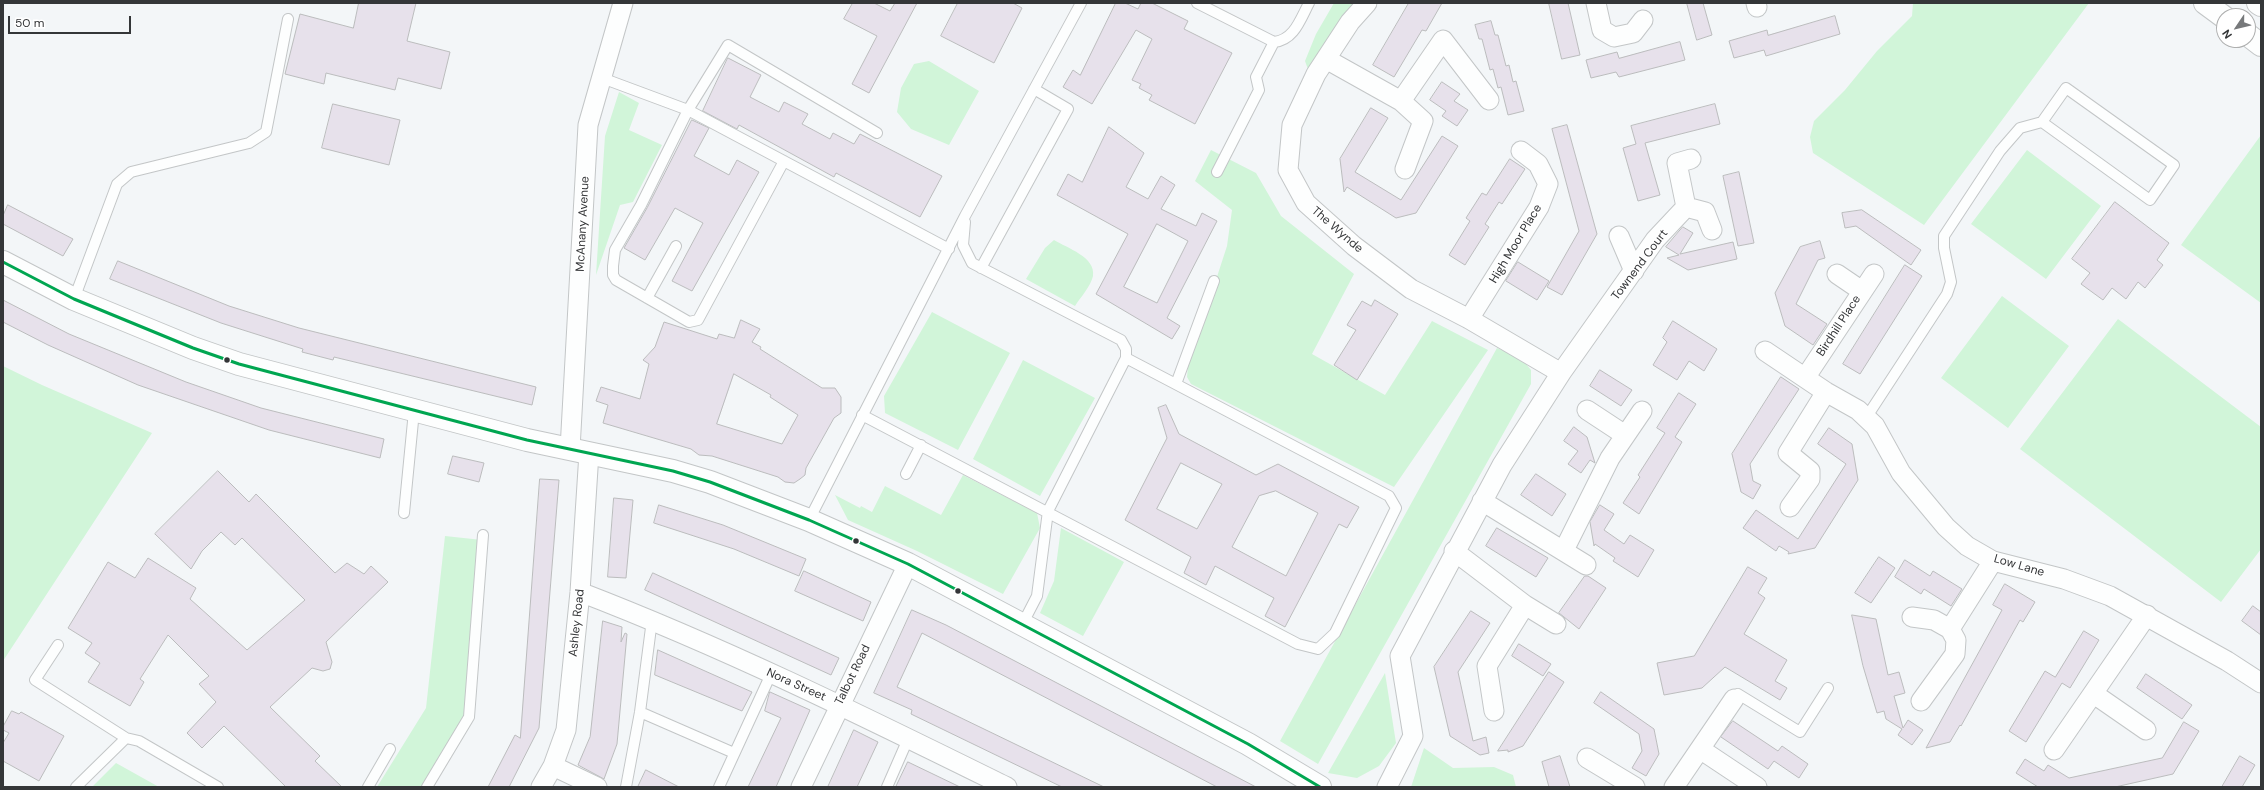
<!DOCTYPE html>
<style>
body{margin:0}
#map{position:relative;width:2264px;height:790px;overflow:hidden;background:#f3f6f8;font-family:"DM Sans",sans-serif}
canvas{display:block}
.frame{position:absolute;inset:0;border:4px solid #343638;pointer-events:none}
.north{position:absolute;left:2216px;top:8px;width:40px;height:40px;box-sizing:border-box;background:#fff;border:1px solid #aeafaf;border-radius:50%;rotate:235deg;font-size:11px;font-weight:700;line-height:16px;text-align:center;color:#343638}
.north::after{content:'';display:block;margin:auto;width:14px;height:18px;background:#77797b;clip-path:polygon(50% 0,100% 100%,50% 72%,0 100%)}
.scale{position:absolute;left:8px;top:16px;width:123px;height:18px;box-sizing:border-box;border:2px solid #343638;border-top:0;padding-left:5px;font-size:12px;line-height:14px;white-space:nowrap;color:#343638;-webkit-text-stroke:3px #fff;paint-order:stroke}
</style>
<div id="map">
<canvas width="2264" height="790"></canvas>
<div class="frame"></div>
<div class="north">N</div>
<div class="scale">50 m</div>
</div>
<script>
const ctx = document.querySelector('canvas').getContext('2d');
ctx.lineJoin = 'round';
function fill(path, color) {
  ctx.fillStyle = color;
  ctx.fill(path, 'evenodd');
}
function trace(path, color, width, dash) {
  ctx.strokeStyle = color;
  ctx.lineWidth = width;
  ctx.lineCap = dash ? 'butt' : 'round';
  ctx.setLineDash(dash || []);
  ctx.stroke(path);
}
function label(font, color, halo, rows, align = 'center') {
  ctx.font = font + ' "DM Sans",sans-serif';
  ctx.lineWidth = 3;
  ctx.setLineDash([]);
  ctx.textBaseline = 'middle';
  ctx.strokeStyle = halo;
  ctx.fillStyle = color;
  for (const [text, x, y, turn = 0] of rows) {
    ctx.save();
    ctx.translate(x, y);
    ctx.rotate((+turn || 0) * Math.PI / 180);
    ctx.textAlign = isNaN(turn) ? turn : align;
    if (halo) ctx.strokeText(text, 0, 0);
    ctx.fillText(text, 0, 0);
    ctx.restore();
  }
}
const green = new Path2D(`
 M 1334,3 L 1354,3 L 1309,72 L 1305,61 L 1316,34 Z
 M 1913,3 L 2089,3 L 1924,225 L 1813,153 L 1810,137 L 1814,121 L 1845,90 L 1877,51 L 1912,16 Z
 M 929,61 L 979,91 L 949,145 L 911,129 L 897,112 L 901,88 L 914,64 Z
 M 619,92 L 639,103 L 629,130 L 662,145 L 633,202 L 620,205 L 596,275 L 605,136 Z
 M 2261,135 L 2261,303 L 2181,245 Z
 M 1211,150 L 1256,173 L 1281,216 L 1354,274 L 1312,354 L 1385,395 L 1432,321 L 1488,350 L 1394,487 L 1191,384 L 1187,377 L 1188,366 L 1227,246 L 1232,210 L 1195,181 Z
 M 2027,150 L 2101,206 L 2046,279 L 1971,224 Z
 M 1054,240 C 1067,248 1096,257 1093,276 C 1091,286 1080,298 1075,306 L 1026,279 L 1045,248 Z
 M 2002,296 L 2069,346 L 2008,428 L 1941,378 Z
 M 932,312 L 1010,353 L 958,450 L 885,413 L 884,396 Z
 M 2118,319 L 2261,427 L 2261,549 L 2221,602 L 2020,449 Z
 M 1497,348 L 1521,358 L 1531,370 L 1531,384 L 1318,764 L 1280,741 Z
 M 1023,360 L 1095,398 L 1040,496 L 973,459 Z
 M 3,366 L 42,385 L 152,433 L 3,661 Z
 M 963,475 L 1037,513 L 1040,528 L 1003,594 L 917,551 L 848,520 L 835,495 L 860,508 L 861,506 L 872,512 L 885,486 L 941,515 Z
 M 1061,528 L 1124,562 L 1083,636 L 1040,613 L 1054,581 Z
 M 445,536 L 482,540 L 469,717 L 427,787 L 377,787 L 426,708 Z
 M 1385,673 L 1396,743 L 1379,766 L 1357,778 L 1328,773 Z
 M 1424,748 L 1453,768 L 1494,767 L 1513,775 L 1516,787 L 1411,787 Z
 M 116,763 L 159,787 L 92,787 Z`);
const building = new Path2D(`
 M 359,3 L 416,3 L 407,41 L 450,52 L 441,89 L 398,78 L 395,90 L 326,73 L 324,84 L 285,74 L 300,14 L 353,28 Z
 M 853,3 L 874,3 L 890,11 L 895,3 L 917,3 L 869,93 L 852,84 L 877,36 L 844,19 Z
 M 958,3 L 1013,3 L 1022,8 L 994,63 L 941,36 Z
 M 1116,3 L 1125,3 L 1138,9 L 1141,3 L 1152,3 L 1188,21 L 1184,29 L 1232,53 L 1195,124 L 1149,100 L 1152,95 L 1139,88 L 1141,84 L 1132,80 L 1152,39 L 1136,30 L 1092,104 L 1063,87 L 1073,70 L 1080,75 Z
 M 1409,3 L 1442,3 L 1426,31 L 1422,30 L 1394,77 L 1373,65 Z
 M 1549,3 L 1568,3 L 1580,55 L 1562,59 Z
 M 1687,3 L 1703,3 L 1712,35 L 1697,40 Z
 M 1835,16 L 1840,34 L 1766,56 L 1764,50 L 1734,58 L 1729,41 L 1767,30 L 1768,35 Z
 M 1491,21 L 1495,35 L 1498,35 L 1506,66 L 1509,65 L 1513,82 L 1516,81 L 1524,111 L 1508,115 L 1501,87 L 1498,88 L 1493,69 L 1490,70 L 1482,39 L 1479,39 L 1475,25 Z
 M 1680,42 L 1685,60 L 1619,77 L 1616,72 L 1591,78 L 1586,60 L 1617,52 L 1619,58 Z
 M 728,58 L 761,75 L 750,97 L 779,112 L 784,102 L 808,114 L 802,124 L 830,139 L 833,133 L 854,144 L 860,134 L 942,176 L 920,217 L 836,173 L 834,177 L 739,125 L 737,129 L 703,111 Z
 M 1442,82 L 1460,94 L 1454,101 L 1468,110 L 1457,126 L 1442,116 L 1446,111 L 1430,100 Z
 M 333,104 L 400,120 L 389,165 L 322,148 Z
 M 1715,104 L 1720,124 L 1645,143 L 1660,195 L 1638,201 L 1623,148 L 1636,144 L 1631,126 Z
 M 1371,108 L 1388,118 L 1355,172 L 1401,200 L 1442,136 L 1458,146 L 1416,213 L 1396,218 L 1347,187 L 1344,192 L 1340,159 Z
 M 692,120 L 709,128 L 694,156 L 729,175 L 737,160 L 759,172 L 692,291 L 672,281 L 703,223 L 675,208 L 645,260 L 624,248 L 647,208 Z
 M 1567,125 L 1597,234 L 1562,295 L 1547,287 L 1579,231 L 1552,129 Z
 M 1109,127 L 1144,153 L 1126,187 L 1148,199 L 1161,176 L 1175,185 L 1161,209 L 1196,226 L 1202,213 L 1217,221 L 1167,318 L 1180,326 L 1172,339 L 1096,294 L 1128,234 L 1057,195 L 1068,174 L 1082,182 ZM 1157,224 L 1188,241 L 1157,303 L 1124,287 Z
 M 1510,159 L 1525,169 L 1502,204 L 1499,202 L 1485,224 L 1489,227 L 1465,265 L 1449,255 L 1470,221 L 1466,218 L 1482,193 L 1486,195 Z
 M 1739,172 L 1754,243 L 1738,246 L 1723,176 Z
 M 2115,202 L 2169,243 L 2157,260 L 2163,265 L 2145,288 L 2138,282 L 2126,299 L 2112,288 L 2103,300 L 2081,284 L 2090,273 L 2072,259 Z
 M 8,205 L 73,239 L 63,256 L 3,224 L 3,216 Z
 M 1862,210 L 1921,250 L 1911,265 L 1856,226 L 1845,228 L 1842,213 Z
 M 1683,227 L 1693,233 L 1680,254 L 1733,242 L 1737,259 L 1688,270 L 1667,258 L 1679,255 L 1666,247 Z
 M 1820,241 L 1825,258 L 1818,260 L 1796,304 L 1827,324 L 1813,345 L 1785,326 L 1775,293 L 1800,247 Z
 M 118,261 L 229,306 L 299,328 L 536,387 L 532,405 L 334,357 L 333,360 L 302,352 L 303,349 L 221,323 L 110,279 Z
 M 1518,262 L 1549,281 L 1537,300 L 1506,281 Z
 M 1905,265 L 1922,276 L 1860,374 L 1843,364 Z
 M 3,300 L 69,334 L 186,382 L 261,408 L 384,439 L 380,458 L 269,430 L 138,385 L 48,345 L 3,322 Z
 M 1375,300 L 1398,314 L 1357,380 L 1334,365 L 1356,330 L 1347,325 L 1362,301 L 1371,306 Z
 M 741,320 L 760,329 L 752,342 L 761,347 L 760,349 L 822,388 L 835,388 L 841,397 L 841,413 L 834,418 L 806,468 L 805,475 L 800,479 L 794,483 L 785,482 L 778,477 L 712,456 L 699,455 L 691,449 L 603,423 L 608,405 L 596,401 L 601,387 L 640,399 L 649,364 L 643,360 L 655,347 L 664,322 L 717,339 L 719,334 L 734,338 ZM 734,374 L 771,395 L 770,397 L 798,415 L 782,444 L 717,424 Z
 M 1673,321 L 1717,349 L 1704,371 L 1689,361 L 1677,380 L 1653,365 L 1667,342 L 1663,338 Z
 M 1600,370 L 1632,390 L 1621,406 L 1590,386 Z
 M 1781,377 L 1799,389 L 1750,464 L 1753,481 L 1761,485 L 1753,499 L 1741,492 L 1732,454 Z
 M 1679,393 L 1696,404 L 1675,437 L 1682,442 L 1639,514 L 1623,503 L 1640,477 L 1638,475 L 1665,433 L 1657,428 Z
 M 1166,405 L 1179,434 L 1256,475 L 1278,464 L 1359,507 L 1347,528 L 1339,524 L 1285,627 L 1265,616 L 1274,598 L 1215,566 L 1206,585 L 1184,573 L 1191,557 L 1125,520 L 1167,438 L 1158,408 ZM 1181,463 L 1222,484 L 1197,529 L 1157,509 ZM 1276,491 L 1318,513 L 1286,576 L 1232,547 L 1259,496 Z
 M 1574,427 L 1587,437 L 1595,463 L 1590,460 L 1581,473 L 1568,464 L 1578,451 L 1564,441 Z
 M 1829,428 L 1852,444 L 1858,480 L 1815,548 L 1788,554 L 1789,552 L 1779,546 L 1776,551 L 1743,528 L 1756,510 L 1798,539 L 1846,464 L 1818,444 Z
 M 453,456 L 484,463 L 479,482 L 448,474 Z
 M 218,471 L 249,502 L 256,494 L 335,573 L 347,563 L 364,574 L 371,566 L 388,582 L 326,642 L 332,662 L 330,669 L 323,671 L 312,668 L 270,707 L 320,756 L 315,761 L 342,787 L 286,787 L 224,726 L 202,748 L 187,733 L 216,702 L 199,684 L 209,676 L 168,635 L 140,679 L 144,682 L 130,706 L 88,682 L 100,663 L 85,653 L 92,643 L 68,628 L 108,562 L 135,578 L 148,558 L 196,588 L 190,599 L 247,650 L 305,600 L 242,538 L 235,545 L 221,532 L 202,551 L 191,569 L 155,534 Z
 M 1536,474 L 1566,494 L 1552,516 L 1521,495 Z
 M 540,479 L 559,480 L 539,728 L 509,787 L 488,787 L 515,735 L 520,738 Z
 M 614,498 L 633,500 L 626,578 L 608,577 Z
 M 659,505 L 723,525 L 806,559 L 799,576 L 734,549 L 654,523 Z
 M 1600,505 L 1614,514 L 1604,530 L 1624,544 L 1630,535 L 1654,550 L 1638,577 L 1613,561 L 1615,558 L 1595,544 L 1594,546 L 1590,522 Z
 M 1497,528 L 1548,558 L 1536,577 L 1486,546 Z
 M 1879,557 L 1895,568 L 1871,603 L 1855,593 Z
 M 1905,560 L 1930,576 L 1933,571 L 1962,589 L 1951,606 L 1924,589 L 1921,594 L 1895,577 Z
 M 1748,567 L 1767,578 L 1758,593 L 1765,598 L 1744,634 L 1787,660 L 1775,681 L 1787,688 L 1780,700 L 1725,667 L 1702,688 L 1664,695 L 1657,663 L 1694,656 Z
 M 804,571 L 871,602 L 863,621 L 795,591 Z
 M 653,573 L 839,658 L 831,675 L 645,590 Z
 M 1585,576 L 1588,576 L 1606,588 L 1579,629 L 1559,613 Z
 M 2005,584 L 2035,602 L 2023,622 L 2020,620 L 1961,726 L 1960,725 L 1950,742 L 1926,748 L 2002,610 L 1993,605 Z
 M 2253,606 L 2261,612 L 2261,635 L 2242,621 Z
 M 912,610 L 946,625 L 1256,787 L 1217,787 L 922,633 L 897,687 L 1104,787 L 1062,787 L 911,714 L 912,710 L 874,693 Z
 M 1471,611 L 1490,623 L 1458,672 L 1473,741 L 1486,737 L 1489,753 L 1480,755 L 1450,736 L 1434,667 Z
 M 1852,615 L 1876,619 L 1888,675 L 1899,672 L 1905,693 L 1894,696 L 1903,728 L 1908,720 L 1923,730 L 1912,745 L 1898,735 L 1902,729 L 1886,719 L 1884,711 L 1877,713 L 1863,666 Z
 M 603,621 L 622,627 L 621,642 L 625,633 L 627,634 L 617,744 L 604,779 L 578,765 L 590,737 Z
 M 2084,631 L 2099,640 L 2070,688 L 2062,683 L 2026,742 L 2009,731 L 2045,671 L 2055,677 Z
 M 1519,644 L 1551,664 L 1543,676 L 1512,656 Z
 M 658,650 L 752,692 L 742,711 L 655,675 Z
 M 1549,672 L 1564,682 L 1523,746 L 1508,752 L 1508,750 L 1498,751 Z
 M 2146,674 L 2192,705 L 2182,719 L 2137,688 Z
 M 770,692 L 810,710 L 776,787 L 748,787 L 781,718 L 765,711 Z
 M 1601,692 L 1654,729 L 1659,754 L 1646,776 L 1632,768 L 1642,751 L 1639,734 L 1594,703 Z
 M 12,711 L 19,714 L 21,712 L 64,736 L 39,781 L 3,761 L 3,743 L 9,733 L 3,730 L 3,727 Z
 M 1733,721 L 1778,751 L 1782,746 L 1808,764 L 1799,778 L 1774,761 L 1768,769 L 1721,737 Z
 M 2184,722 L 2199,731 L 2173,774 L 2115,787 L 2038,787 L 2016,773 L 2025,759 L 2044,771 L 2048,765 L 2069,778 L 2162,758 Z
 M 854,730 L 878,742 L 857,787 L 828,787 Z
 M 1560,756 L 1570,787 L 1549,787 L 1542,762 Z
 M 2240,756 L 2255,765 L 2242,787 L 2222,787 Z
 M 908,762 L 960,787 L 896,787 Z
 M 646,770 L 679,787 L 638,787 Z`);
const service = new Path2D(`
 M 1197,3 L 1274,42 C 1294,40 1300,20 1309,3
 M 602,78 L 688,110 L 949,249
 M 784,161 L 698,320 L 689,322 L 616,280 L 613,275 L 613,266 L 615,250 L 641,205 L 688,110 L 728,45 L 877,133
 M 1217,172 L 1259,90 L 1256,77 L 1274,42
 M 965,222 L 963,245 L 972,263 L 1121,340 L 1126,349 L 1126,358 L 1048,511 L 1037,596 L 1022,625
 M 981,268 L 1068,109 L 1034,89
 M 647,298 L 676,246
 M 74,299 L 117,184 L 131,172 L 249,143 L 266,132 L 288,19
 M 1176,384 L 1214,281
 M 862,415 L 1298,644 L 1318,649 L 1335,633 L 1396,508 L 1389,496 L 1126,358
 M 1866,418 L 1947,294 L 1951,282 L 1944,248 L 1944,236 L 2000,151 L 2020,128 L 2042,122 L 2150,200 L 2174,165 L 2066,88 L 2042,122
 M 906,474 L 921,445
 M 404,513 L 414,411
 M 809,520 L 965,216 L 1081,3
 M 58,645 L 35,680 L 126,738
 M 1734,699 L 1738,694 L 1800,732 L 1828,688
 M 640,712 L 734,753
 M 76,787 L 126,738 L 139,741 L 218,787
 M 368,787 L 390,749
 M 427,787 L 469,717 L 483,535
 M 626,787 L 640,712 L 652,620
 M 719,787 L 771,674
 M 887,787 L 908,739`);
const minor = new Path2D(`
 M 1367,3 L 1350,22 L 1316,74 L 1292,125 L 1288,170 L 1306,203 L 1354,246 L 1411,289 L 1469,319 L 1561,373
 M 1596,3 L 1602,30 L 1614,37 L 1633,33 L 1643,20
 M 1756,3 L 1757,7
 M 1326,59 L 1401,101 L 1423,121 L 1405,169
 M 1401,101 L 1443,40 L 1489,100
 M 1686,207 L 1705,212 L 1712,230
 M 1619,236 L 1634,271
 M 1837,274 L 1862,291
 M 1469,319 L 1539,207 L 1548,184 L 1538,164 L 1521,151
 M 1765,351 L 1826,392 L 1858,410 L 1875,426 L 1901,473 L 1946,527 L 1967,546 L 1993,561 L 2064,579 L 2110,596 L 2227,661 L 2261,683
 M 1805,378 L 1874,274
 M 1587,410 L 1625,435
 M 570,449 L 588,125 L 623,3
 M 1482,501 L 1586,565
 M 1790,507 L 1810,479 L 1810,471 L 1788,453 L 1826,392
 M 1564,550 L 1610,458 L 1642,411
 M 1454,551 L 1525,605 L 1556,624
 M 580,592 C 726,648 867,718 1007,787
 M 1912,617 L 1934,620 L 1950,629 L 1956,640 L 1955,654 L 1921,701
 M 1950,629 L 1993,561
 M 2094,694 L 2146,730
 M 1494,711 L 1487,666 L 1525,605
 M 1700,749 L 1757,787
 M 2054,750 L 2147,615
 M 1587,758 L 1635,787
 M 553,766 L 597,787
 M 541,787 L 553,766 L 566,730 L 580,592 L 589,453
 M 801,787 L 908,564
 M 1387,787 L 1413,736 L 1400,656 L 1502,465 L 1561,373 L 1655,240 L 1686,207 L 1677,163 L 1691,159
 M 1674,787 L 1734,699`);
const tertiary = new Path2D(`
 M 3,262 L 74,299 L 193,348 L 239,364 L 527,440 L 673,471 L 710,482 L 809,520 L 908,564 L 1248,744 L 1320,787`);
const trunk = new Path2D(`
 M 2205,3 L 2224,17
 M 2258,3 L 2261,5
 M 2248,35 L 2261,45`);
const bus1 = new Path2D(`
 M 3,262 L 74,299 L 193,348 L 239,364 L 527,440 L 673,471 L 710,482 L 809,520 L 908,564 L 1248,744 L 1320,787`);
const markers = [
 [227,360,3.5,"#343638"],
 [856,541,3.5,"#343638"],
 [958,591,3.5,"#343638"]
];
const streetNames = [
 ["McAnany Avenue",583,224,-87],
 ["The Wynde",1337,230,41],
 ["High Moor Place",1516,244,-59],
 ["Townend Court",1640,265,-53],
 ["Birdhill Place",1839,326,-57],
 ["Low Lane",2019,566,16],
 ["Ashley Road",577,623,-84],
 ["Talbot Road",853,675,-64],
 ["Nora Street",796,685,24]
];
fill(green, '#d1f5d9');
fill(building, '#e7e1eb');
trace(building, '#bbbcbd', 1);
trace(service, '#c3c6c7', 12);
trace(minor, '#c3c6c7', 21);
trace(tertiary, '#c3c6c7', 24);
trace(trunk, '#c3c6c7', 24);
trace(service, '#fdfefe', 10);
trace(minor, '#fdfefe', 19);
trace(tertiary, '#fdfefe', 22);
trace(trunk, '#fdfefe', 22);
trace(bus1, '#00a651', 3);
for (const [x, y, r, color] of markers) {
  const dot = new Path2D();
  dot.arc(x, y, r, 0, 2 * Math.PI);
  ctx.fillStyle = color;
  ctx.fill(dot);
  trace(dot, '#fff', 1.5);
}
label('12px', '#343638', '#fff', streetNames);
</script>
